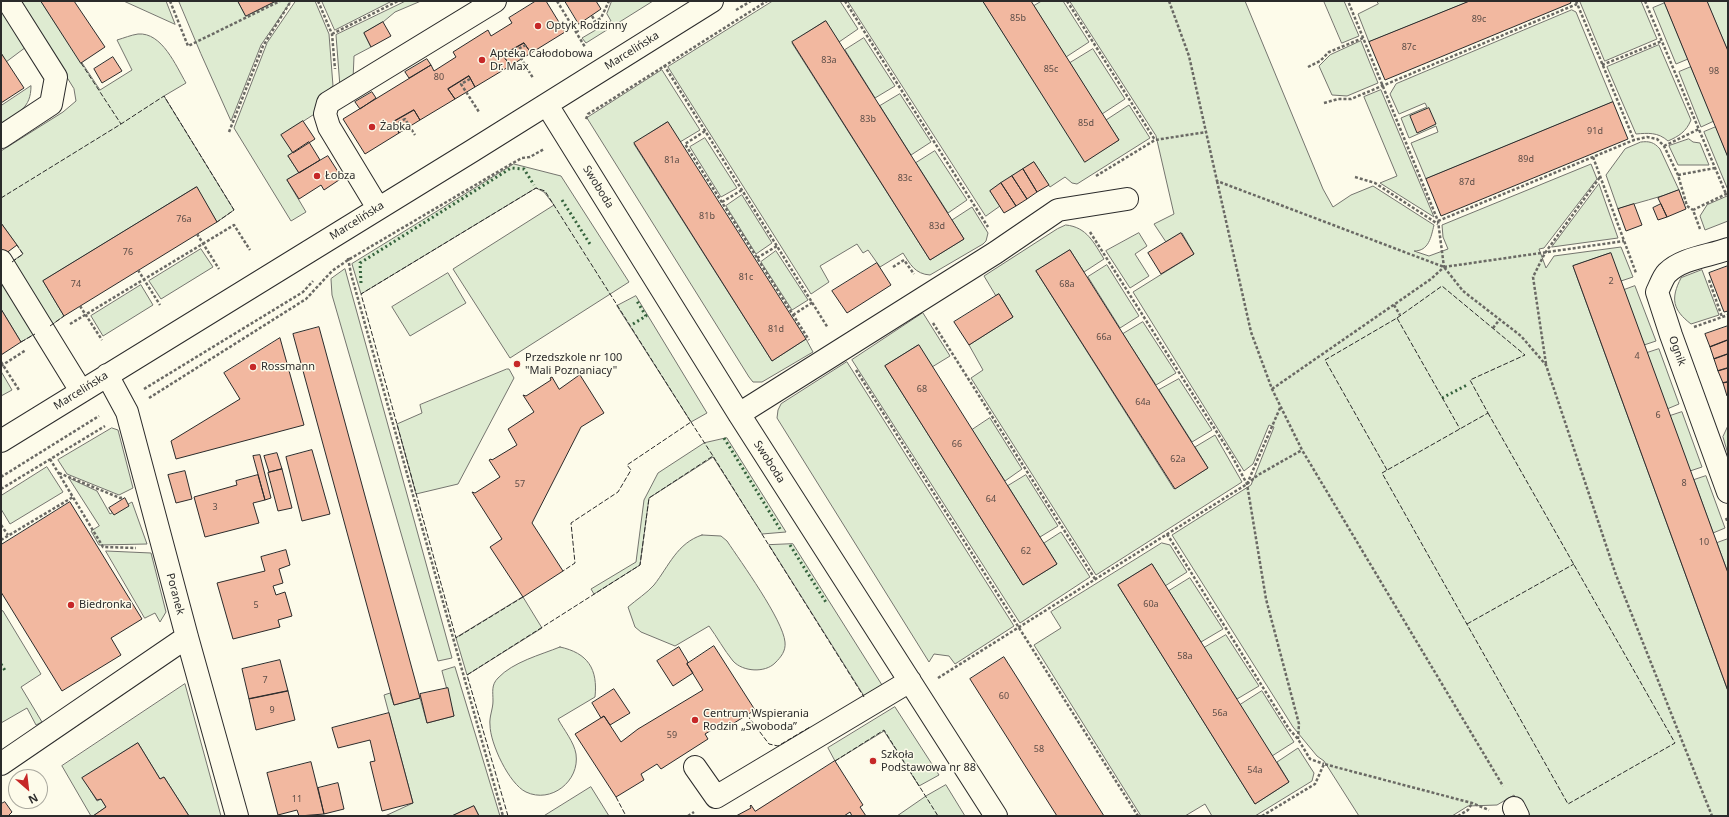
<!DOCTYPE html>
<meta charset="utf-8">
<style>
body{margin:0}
#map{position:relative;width:1729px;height:817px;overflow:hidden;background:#fdfbea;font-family:"Noto Sans",sans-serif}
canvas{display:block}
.frame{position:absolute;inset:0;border:2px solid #2b2b2b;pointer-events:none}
.north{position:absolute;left:8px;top:769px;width:40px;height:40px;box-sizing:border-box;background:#fdfbea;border:1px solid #a9a89e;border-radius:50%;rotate:152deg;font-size:11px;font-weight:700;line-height:16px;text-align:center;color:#2b2b2b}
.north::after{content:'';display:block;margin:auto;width:14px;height:18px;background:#c62828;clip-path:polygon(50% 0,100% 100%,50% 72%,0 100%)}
</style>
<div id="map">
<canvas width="1729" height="817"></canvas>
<div class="frame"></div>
<div class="north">N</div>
</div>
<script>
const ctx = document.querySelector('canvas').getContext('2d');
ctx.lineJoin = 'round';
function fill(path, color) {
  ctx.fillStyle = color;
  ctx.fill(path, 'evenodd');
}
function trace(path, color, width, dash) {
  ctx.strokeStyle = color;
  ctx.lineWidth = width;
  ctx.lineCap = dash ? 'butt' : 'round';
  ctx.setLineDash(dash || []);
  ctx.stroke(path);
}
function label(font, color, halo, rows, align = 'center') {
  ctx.font = font + ' "Noto Sans",sans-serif';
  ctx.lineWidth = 3;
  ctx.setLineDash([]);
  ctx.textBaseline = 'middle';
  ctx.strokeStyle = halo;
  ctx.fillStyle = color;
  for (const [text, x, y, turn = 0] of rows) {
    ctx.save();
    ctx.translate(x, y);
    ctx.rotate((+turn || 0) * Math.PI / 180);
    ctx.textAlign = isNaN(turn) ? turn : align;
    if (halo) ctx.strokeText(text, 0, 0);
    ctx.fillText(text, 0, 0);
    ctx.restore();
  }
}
const green = new Path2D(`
 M 20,1 L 41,1 L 100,90 L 132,70 L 117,40 C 124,38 131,35 138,34 C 162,32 176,66 186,83 L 164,96 L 234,210 L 217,222 L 196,187 L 43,281 L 64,316 L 50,326 L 11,262 L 23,254 L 1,223 L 1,151 L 63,112 L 76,101 L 74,89 Z
 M 124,1 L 166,1 L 175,24 Z
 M 179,1 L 238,1 L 246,16 L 276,1 L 291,1 L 261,45 L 231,121 L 201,54 Z
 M 296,1 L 315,1 L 329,34 L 333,86 L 320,96 L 316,113 L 282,135 L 293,153 L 288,156 L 299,173 L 287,180 L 306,212 L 291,221 L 234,128 L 267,43 Z
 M 322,1 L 392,1 L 335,30 Z
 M 406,1 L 421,1 L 395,12 L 383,22 L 364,33 L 371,47 L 354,56 L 353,80 L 340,87 L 336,35 Z
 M 612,1 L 653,1 L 586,43 L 582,38 L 611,21 L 607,14 Z
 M 773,1 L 840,1 L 858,29 L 839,42 L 825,21 L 792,43 L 930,260 L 964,239 L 952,220 L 972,207 L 988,233 L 986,241 L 983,244 L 930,275 C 915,274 910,264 903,253 L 880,267 L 868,250 L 863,253 L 857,244 L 820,266 L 829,282 L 811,294 L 668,67 Z
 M 848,1 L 983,1 L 1085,161 L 1119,140 L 1106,120 L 1129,105 L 1150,138 L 1077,184 L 1072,183 L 1065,177 L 1050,187 L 1034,162 L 990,191 L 1000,206 L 986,216 Z
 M 1042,1 L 1063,1 L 1089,42 L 1066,57 L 1034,6 Z
 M 1070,1 L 1245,1 L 1323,189 L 1333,207 L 1351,195 L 1373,186 L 1434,225 C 1431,237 1429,251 1414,251 L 1429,256 L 1448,249 L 1443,237 L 1442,225 L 1591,164 L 1597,179 L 1544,248 L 1539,249 L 1546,268 L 1554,256 L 1621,247 L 1633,277 L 1621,281 L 1610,253 L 1573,266 L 1728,691 L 1728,816 L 1526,816 L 1514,795 L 1497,805 L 1468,806 L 1452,816 L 1359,816 L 1324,761 L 1317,756 L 1293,727 L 1172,535 L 1251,485 L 1274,427 L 1269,425 L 1253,464 L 1244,471 L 1133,292 L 1194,254 L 1182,233 L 1166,242 L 1154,224 L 1174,214 L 1156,136 Z
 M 1324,1 L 1344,1 L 1359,36 L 1342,43 Z
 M 1377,1 L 1470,1 L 1369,42 L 1358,14 L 1378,4 Z
 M 1580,1 L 1641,1 L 1657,39 L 1605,61 Z
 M 1707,1 L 1728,1 L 1728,51 Z
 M 1665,3 L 1688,59 L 1676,64 L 1653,8 Z
 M 1,4 L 26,47 L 6,62 L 1,53 Z
 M 1572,10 L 1576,12 L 1613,102 L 1426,179 L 1411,143 L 1438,132 L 1436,126 L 1409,138 L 1401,118 L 1427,107 L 1425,103 L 1399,114 L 1390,94 L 1396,84 Z
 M 864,38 L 895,86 L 875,98 L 845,50 Z
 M 1361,41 L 1378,83 L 1347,96 L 1332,95 L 1319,66 L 1330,55 Z
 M 1659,45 L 1691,120 C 1686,132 1679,136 1668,141 C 1658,132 1648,133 1636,134 L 1607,67 Z
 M 1093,49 L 1125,99 L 1102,114 L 1070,63 Z
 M 1691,67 L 1714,121 L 1701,127 L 1679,72 Z
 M 662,70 L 700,130 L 680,142 L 667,122 L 634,144 L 772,361 L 806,339 L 813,352 L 762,382 L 753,382 L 749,377 L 587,118 Z
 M 31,86 C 31,109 18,112 1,124 L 1,106 Z
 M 1381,90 L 1434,217 L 1380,183 L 1397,176 L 1364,97 Z
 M 900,94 L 931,142 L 911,155 L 880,106 Z
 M 1716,127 L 1728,157 L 1728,190 L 1704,132 Z
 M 705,138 L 737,188 L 721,197 L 690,147 Z
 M 1689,139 L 1693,142 L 1700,143 L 1709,165 L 1678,165 L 1669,146 Z
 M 1641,142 C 1649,141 1654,142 1660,149 L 1679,190 C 1659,198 1638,202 1618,209 L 1606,175 L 1625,149 Z
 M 935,151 L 967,200 L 948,213 L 916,163 Z
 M 514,164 L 561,176 L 629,282 L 510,358 L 453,269 L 554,205 L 544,192 L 536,188 L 361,294 L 352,264 Z
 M 1599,184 L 1618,238 L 1552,247 Z
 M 742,195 L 772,243 L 756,254 L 726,206 Z
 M 1728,196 L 1728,221 L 1705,230 L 1700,216 L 1707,205 Z
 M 1066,225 C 1087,227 1094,243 1104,259 L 1084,272 L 1070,250 L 1036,271 L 1174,489 L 1208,468 L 1195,447 L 1215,435 L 1242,482 L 1096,575 L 971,378 L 983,370 L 969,345 L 1013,317 L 999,294 L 996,296 L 984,276 L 1057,229 Z
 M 1139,233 L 1147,246 L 1135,254 L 1149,276 L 1130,288 L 1106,251 Z
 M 201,249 L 213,267 L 161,299 L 149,281 Z
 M 776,251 L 808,300 L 792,310 L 761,262 Z
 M 1107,265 L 1139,316 L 1120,328 L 1088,277 Z
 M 345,269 L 452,658 L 438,661 L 332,295 L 331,279 Z
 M 1702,270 L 1719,315 L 1691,324 C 1673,310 1670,299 1681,278 Z
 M 448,273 L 466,303 L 410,336 L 392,307 Z
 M 1,275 L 36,333 L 21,342 L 1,309 Z
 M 141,285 L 153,305 L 103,336 L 91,316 Z
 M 1635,286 L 1656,341 L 1644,345 L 1624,290 Z
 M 636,296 L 707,413 L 691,422 L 617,306 Z
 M 923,313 L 950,356 L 932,367 L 918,345 L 885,366 L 1023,585 L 1057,564 L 1044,543 L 1061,532 L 1090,577 L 1020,623 L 852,360 Z
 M 1143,322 L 1176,373 L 1156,385 L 1123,334 Z
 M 1659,349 L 1679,404 L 1667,409 L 1647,353 Z
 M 847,362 L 1014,626 L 955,664 L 949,656 L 934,654 L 929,662 L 777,418 L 778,410 L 781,404 Z
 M 507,369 L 509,369 L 514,378 L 458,484 L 416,494 L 397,424 L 422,413 L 420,405 Z
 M 2,373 L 12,390 L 1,396 L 1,374 Z
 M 1179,379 L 1212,430 L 1192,442 L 1159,390 Z
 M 1682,412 L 1702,467 L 1690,471 L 1670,416 Z
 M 990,418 L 1022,469 L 1005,481 L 972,430 Z
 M 1728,426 L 1728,454 L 1723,437 Z
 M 112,428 L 118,430 L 133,488 L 119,495 L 67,474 L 58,460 Z
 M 727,438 L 786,532 L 762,534 L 713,457 L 649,498 L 640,565 L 594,594 L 591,589 L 636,562 L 644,500 L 658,473 L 704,443 Z
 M 47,467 L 63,492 L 10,524 L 1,509 L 1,496 Z
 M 1026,475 L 1058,526 L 1040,537 L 1008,486 Z
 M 1706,476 L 1725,528 L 1713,533 L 1694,480 Z
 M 69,478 L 97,491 L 110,514 L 132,502 L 147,544 L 99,545 L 91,531 L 99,526 Z
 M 702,535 L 721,536 L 727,541 C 741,562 783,620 785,642 C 786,651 781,657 775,663 C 765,673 743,672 733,661 C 724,650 717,637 709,626 L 675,646 L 641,632 L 635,627 L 628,607 C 636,600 647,593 654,585 C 669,566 677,543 702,535 Z
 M 1728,539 L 1728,573 L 1717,543 Z
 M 1162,543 L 1170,545 L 1187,572 L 1165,586 L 1152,564 L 1118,585 L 1255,804 L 1289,782 L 1277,762 L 1298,748 L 1314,773 L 1312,781 L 1255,816 L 1212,816 L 1205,804 L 1185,816 L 1141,816 L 1034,645 L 1061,628 L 1051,612 Z
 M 793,544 L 882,685 L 864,696 L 769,545 Z
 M 106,551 L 151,553 L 166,612 L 160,622 L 155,613 L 145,618 Z
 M 1190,578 L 1223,629 L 1201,642 L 1169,591 Z
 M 523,597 L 542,628 L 467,675 L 456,638 Z
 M 1,610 L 3,611 L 41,674 L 21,687 L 42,722 L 36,725 L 27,708 L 1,723 Z
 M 1226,635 L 1259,686 L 1237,699 L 1204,648 Z
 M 560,647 C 588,653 598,669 595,697 L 558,719 C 564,730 574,742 576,754 C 580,781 551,804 526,792 C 509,784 490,743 490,725 C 489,717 493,709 493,701 C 493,692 491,685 498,678 C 513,662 540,655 560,647 Z
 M 455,667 L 500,816 L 479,816 L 474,806 L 452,816 L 385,816 L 413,803 L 384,695 L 390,693 L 394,705 L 420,698 L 427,723 L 454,716 L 442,671 Z
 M 185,684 L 221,816 L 189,816 L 164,777 L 160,779 L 138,743 L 83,778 L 97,801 L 101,799 L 106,807 L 93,816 L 91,816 L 62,766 Z
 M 1262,691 L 1294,742 L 1272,756 L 1240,705 Z
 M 895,707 L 939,775 L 919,786 L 884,731 L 835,761 L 828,748 Z
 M 946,785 L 965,816 L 897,816 L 926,796 Z
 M 591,787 L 609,816 L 544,816 Z`);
const building = new Path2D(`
 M 41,1 L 74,1 L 105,47 L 81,63 Z
 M 238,1 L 276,1 L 246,16 Z
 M 536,1 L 546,1 L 565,32 L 531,53 L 524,43 L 503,55 L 510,66 L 475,87 L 469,76 L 448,89 L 455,99 L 420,120 L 414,110 L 393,122 L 399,133 L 365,154 L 343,119 L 431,65 L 434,71 L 456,57 L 453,52 L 488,30 L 491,36 L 512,23 L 509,18 Z
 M 565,1 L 596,1 L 601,9 L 579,24 Z
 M 983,1 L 1031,1 L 1119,140 L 1085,162 Z
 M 1470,1 L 1570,1 L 1571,3 L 1385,80 L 1369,42 Z
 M 1664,1 L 1707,1 L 1728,51 L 1728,157 Z
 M 826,21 L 964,239 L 930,260 L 792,42 Z
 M 383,22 L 391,36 L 371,47 L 364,33 Z
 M 524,43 L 531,53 L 510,66 L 503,55 Z
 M 1,53 L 24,88 L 1,103 Z
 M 113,57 L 122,71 L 102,83 L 94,69 Z
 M 427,59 L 431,65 L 409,78 L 405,72 Z
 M 469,76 L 475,87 L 455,99 L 448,89 Z
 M 372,92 L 376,98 L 360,109 L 355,102 Z
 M 1613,102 L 1628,139 L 1441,216 L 1426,179 Z
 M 1429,108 L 1436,124 L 1417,133 L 1410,116 Z
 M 414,110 L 420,120 L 399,133 L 393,122 Z
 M 303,121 L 315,139 L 293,153 L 281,135 Z
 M 668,122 L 806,339 L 772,361 L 634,143 Z
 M 309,142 L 320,160 L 299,173 L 288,156 Z
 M 328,156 L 342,178 L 324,190 L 321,185 L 299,199 L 287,180 Z
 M 1034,162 L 1049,185 L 1037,192 L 1023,169 Z
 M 1023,169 L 1037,192 L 1027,199 L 1012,176 Z
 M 1012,176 L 1027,199 L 1016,206 L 1001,183 Z
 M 1001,183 L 1016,206 L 1004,213 L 990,191 Z
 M 197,187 L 217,222 L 64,316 L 43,281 Z
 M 1679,190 L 1686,209 L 1667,217 L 1658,198 Z
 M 1634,204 L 1642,225 L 1626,231 L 1618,209 Z
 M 1661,204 L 1667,217 L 1658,220 L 1653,208 Z
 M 1,223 L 17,245 L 5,254 L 1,249 Z
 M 1181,233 L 1194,254 L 1161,274 L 1148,253 Z
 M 1070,250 L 1208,468 L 1175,489 L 1036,271 Z
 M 1611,253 L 1728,573 L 1728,691 L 1573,266 Z
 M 877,263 L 891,285 L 847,313 L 832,291 Z
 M 1728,266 L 1728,311 L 1724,312 L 1709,273 Z
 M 999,294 L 1013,317 L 969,345 L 954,322 Z
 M 1,309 L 21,342 L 1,355 Z
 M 1728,326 L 1728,340 L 1710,347 L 1705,334 Z
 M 319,327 L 420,698 L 394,705 L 293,334 Z
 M 280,338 L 304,425 L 176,459 L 171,441 L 240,399 L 224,373 Z
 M 1728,340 L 1728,354 L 1714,359 L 1710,347 Z
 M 919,345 L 1057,564 L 1023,585 L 885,366 Z
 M 1728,354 L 1728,368 L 1718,371 L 1714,359 Z
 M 1728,368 L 1728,382 L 1723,383 L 1718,371 Z
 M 580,375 L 604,413 L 581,427 L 532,523 L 563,571 L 523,597 L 490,547 L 502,539 L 472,492 L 475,493 L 500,477 L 489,460 L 491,459 L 492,460 L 517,445 L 508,429 L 534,412 L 523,395 L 526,396 L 551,380 L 550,378 L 552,377 L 559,389 Z
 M 1728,382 L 1728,395 L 1727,396 L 1723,383 Z
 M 312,450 L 330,514 L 302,521 L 286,457 Z
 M 277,453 L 282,469 L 269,472 L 264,456 Z
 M 260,455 L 271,498 L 265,500 L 253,456 Z
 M 282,469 L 292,508 L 278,511 L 268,473 Z
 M 185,471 L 192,499 L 176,503 L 168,475 Z
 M 258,475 L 265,500 L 253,503 L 259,523 L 205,537 L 194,497 L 237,485 L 236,481 Z
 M 125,498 L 129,506 L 114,515 L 109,508 Z
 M 70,502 L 142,619 L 111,638 L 121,655 L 62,691 L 1,592 L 1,545 Z
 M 286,550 L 290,565 L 279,569 L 283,583 L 273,586 L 276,595 L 285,592 L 292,616 L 278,620 L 280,627 L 233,639 L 217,583 L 265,571 L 261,557 Z
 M 1152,564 L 1289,782 L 1255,804 L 1118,585 Z
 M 714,646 L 755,710 L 726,728 L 723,723 L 705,734 L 708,739 L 661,769 L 657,764 L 641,774 L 644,780 L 616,797 L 575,734 L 604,716 L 621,742 L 638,729 L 703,690 L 687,664 Z
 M 679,647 L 688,662 L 687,664 L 693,673 L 673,686 L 657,661 Z
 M 1004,657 L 1018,679 L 1104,816 L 1057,816 L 970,679 Z
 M 280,660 L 288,691 L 249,699 L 242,669 Z
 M 448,688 L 454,716 L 427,723 L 420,694 Z
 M 614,689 L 630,713 L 610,725 L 604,716 L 601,718 L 592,703 Z
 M 288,691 L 295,720 L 256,730 L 249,699 Z
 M 389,713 L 413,803 L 382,811 L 370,762 L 375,761 L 370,740 L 338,748 L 332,728 Z
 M 138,743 L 160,779 L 164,777 L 189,816 L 93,816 L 106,807 L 101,799 L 97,800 L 82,778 Z
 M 835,761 L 863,805 L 860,807 L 866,816 L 852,816 L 850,812 L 844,816 L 736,816 L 751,808 L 750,806 L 751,805 L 755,811 Z
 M 311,762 L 324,814 L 299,816 L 297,810 L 278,815 L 267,773 Z
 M 338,783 L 344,809 L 324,814 L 318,788 Z
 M 5,802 L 12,812 L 8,816 L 1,816 L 1,804 Z
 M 474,806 L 479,816 L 452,816 Z`);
const path = new Path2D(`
 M 170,1 L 188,46 L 280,1
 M 318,1 L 332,34 L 335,69
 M 557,1 L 585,47
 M 845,1 L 988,227
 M 1067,1 L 1155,140
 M 1169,1 L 1189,56 L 1217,181 L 1444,267 L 1463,291 L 1521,336 L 1546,365 L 1616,575 L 1712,816
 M 1576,1 L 1634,140
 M 1645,1 L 1726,194
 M 736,10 L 751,1
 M 592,16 L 595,21
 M 576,32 L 601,18 L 609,1
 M 332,34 L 398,1
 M 526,45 L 516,50 L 533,78
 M 664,65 L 828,328
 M 1602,65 L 1662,41
 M 1308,67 L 1320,61 L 1329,52 L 1363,38
 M 470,79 L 461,84 L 479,112
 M 1324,103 L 1338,99 L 1351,99 L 1577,4
 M 586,119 L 588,114 L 606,103 L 767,1
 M 394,125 L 405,119 L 415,135
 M 705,131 L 685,144 L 809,340
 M 229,132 L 263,46 L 291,1
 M 1664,146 L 1699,129
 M 1593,157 L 1636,273
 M 1678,175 L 1715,168
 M 1096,176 L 1155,140 L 1207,132
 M 1355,177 L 1375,183 L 1438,224
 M 1217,181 L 1251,332 L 1272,389 L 1302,450 L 1503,786
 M 722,202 L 742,190
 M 1438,221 L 1634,140 L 1647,137 L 1657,139 L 1664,146 L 1678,175 L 1687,206 L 1693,210
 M 1700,229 L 1693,210 L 1728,193
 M 1090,232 L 1232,456 L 1247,484 L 1266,599 L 1299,724 L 1298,739
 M 197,234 L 219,269
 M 348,258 L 351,274 L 503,816
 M 757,258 L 777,246
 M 893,267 L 904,260 L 914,274
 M 1444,267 L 1624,241
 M 138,270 L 160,305
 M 1709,280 L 1722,317
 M 1394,305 L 1400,315
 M 80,306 L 102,340
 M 793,315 L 813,302
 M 933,323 L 1095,579
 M 70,324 L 234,225 L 250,250
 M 1694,327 L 1728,315
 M 1493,328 L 1500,319
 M 1,362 L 19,390
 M 1546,364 L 1533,277 L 1545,253 L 1600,177
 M 1,366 L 26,350
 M 856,370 L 1138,816
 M 144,389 L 303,292 L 313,281
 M 1272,389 L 1431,279 L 1444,267 L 1438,221 L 1348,1
 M 149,398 L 306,299 L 332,271 L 348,260 L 511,164 L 522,158 L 530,157 L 544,149
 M 50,459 L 103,547 L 136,548
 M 59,473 L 120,498 L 123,497
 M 1,477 L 99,416
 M 1247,484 L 1280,408
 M 1,489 L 105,426
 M 1726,518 L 1728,523
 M 1,525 L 8,535
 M 1167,534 L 1289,729 L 1298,739 L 1310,759 L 1324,764
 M 1,540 L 73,497
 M 938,678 L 1247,484 L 1258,475 L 1302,450
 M 688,816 L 694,812
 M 1262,816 L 1315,784 L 1324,764 L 1472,803 L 1489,810
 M 1458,816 L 1468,810 L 1472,803`);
const minor = new Path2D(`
 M 547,105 L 739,414 L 996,816
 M 1,137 L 51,104 L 56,77 L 8,1
 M 378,208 L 329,127 L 325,114 L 328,103 L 495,1
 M 1728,249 C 1709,256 1682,258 1667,273 C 1663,277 1660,286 1657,292 L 1671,335 L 1728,492
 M 1,261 L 81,391
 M 107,375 L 127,412 L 187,637 L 237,816
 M 739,414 L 995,253 L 1058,210 L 1127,199
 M 1,441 L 472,151 L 712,1
 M 1,764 L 187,637
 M 695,767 L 716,797 L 910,681
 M 1514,808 L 1518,816`);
const hedge = new Path2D(`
 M 562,200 L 590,244
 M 361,283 L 360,263 L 511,168 L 524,169 L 534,185
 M 633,324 L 646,316 L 637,301
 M 1442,398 L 1467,385
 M 724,438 L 780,529
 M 790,545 L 827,604
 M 1,664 L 6,672`);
const fence = new Path2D(`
 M 81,63 L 121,124
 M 1,198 L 121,124 L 164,96 L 234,210 L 217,222
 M 12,262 L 23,254 L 17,245
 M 1397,318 L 1442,286 L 1525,355 L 1470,380 L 1488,413
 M 50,326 L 64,316
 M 21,342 L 35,334
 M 1488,413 L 1675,743 L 1568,804 L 1382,473 Z
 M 691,422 L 713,456
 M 1387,470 L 1325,360 L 1397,318 L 1460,429
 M 523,597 L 456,638 L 361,294 L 536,188 L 545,191 L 691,422 L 627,465 L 631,470 L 618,492 L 571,523 L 575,563 L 563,571
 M 1467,624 L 1574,564
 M 747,715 L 769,744 L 778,746 L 810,727
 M 835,761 L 884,730 L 938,816
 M 616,797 L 626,816
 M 508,816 L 467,675 L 640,565 L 649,498 L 713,456 L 864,697`);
const markers = [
 [538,26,4,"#c62828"],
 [482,60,4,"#c62828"],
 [372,127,4,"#c62828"],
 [317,176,4,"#c62828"],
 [517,364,4,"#c62828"],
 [253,367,4,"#c62828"],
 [71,605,4,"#c62828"],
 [695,720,4,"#c62828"],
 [873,761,4,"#c62828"]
];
const numberNames = [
 ["85b",1018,18],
 ["89c",1479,19],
 ["87c",1409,47],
 ["83a",829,60],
 ["85c",1051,69],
 ["98",1714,71],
 ["80",439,77],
 ["83b",868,119],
 ["85d",1086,123],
 ["91d",1595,131],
 ["89d",1526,159],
 ["81a",672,160],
 ["83c",905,178],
 ["87d",1467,182],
 ["81b",707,216],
 ["76a",184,219],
 ["83d",937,226],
 ["76",128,252],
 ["81c",746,277],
 ["2",1611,281],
 ["74",76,284],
 ["68a",1067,284],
 ["81d",776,329],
 ["66a",1104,337],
 ["4",1637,356],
 ["68",922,389],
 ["64a",1143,402],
 ["6",1658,415],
 ["66",957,444],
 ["62a",1178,459],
 ["8",1684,483],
 ["57",520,484],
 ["64",991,499],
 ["3",215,507],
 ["10",1704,542],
 ["62",1026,551],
 ["60a",1151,604],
 ["5",256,605],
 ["58a",1185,656],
 ["7",265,680],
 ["60",1004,696],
 ["9",272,710],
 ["56a",1220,713],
 ["59",672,735],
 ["58",1039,749],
 ["54a",1255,770],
 ["11",297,799]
];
const poiNames = [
 ["Optyk Rodzinny",546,26],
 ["Apteka Całodobowa",490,54],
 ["Dr. Max",490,67],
 ["Żabka",380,127],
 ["Łobza",325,176],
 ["Przedszkole nr 100",525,358],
 ["\"Mali Poznaniacy\"",525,371],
 ["Rossmann",261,367],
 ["Biedronka",79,605],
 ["Centrum Wspierania",703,714],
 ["Rodzin „Swoboda”",703,727],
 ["Szkoła",881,755],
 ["Podstawowa nr 88",881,768]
];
const streetNames = [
 ["Marcelińska",632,51,-32],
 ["Swoboda",598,187,58],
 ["Marcelińska",357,221,-32],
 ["Ognik",1677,351,70],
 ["Marcelińska",81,391,-32],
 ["Swoboda",769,462,57],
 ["Poranek",175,594,75]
];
fill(green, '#deebd1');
trace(green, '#74746e', 1);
fill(building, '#f2b8a0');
trace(building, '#2b2b2b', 1);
trace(minor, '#2b2b2b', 24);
trace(path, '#6a6964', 2.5, [3, 2]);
trace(minor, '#fdfbea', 22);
trace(hedge, '#34623c', 3, [2, 3]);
trace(fence, '#2b2b2b', 1, [5, 2]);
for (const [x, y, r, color] of markers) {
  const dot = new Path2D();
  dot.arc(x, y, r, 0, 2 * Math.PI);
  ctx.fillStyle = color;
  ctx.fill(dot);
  trace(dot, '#fdfbea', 1.5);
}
label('9px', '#5d4e48', null, numberNames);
label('11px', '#2b2b2b', '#fdfbea', poiNames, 'left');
label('11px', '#2b2b2b', '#fdfbea', streetNames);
</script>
